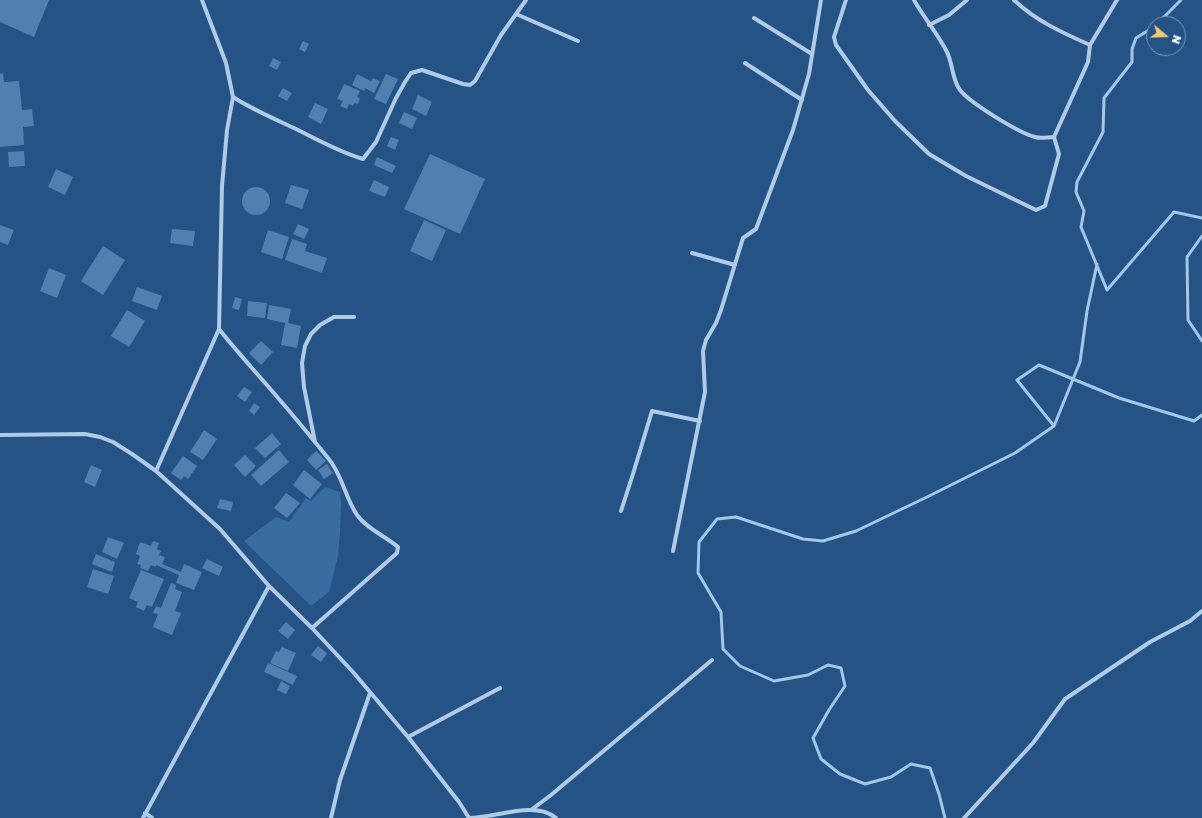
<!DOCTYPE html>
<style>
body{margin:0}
#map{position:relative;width:1202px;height:818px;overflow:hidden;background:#255385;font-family:"Golos Text",sans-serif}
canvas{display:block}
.north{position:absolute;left:1146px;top:16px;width:40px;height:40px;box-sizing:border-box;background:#255385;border:1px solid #7c98b6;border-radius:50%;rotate:109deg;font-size:11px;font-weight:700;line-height:16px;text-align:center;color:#fff}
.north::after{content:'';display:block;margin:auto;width:14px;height:18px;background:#f2c873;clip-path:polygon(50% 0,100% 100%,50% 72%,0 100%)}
</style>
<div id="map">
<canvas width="1202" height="818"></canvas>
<div class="north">N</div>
</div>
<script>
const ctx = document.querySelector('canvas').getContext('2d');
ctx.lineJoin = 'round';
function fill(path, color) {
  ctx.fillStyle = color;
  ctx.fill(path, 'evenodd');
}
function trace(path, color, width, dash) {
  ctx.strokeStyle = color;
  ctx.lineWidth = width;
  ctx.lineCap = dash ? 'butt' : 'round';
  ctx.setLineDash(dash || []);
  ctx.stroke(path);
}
const green = new Path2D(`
 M 325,487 L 340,492 L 341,503 L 340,532 L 338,556 L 329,592 L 311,606 L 244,541 L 276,517 L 289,522 L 306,498 L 311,501 Z`);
const stream = new Path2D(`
 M 1157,24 L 1181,0
 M 1154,27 L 1136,38 L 1132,49 L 1132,62 L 1104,98 L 1103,132 L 1077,182 L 1076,192 L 1084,211 L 1081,227 L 1107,290 L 1174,212 L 1202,218
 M 1202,236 L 1187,257 L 1188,320 L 1202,341
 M 1054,426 L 1017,380 L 1039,365 L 1119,398 L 1194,421 L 1202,415
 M 945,818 L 939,794 L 930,768 L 911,764 L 891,777 L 865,784 L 840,774 L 821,759 L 813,738 L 829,710 L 845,686 L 841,668 L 828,665 L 808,675 L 774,681 L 740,666 L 723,649 L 721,612 L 698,573 L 699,542 L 717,519 L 736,517 L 803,539 L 823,541 L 856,531 L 927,497 L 1015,453 L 1054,426 L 1080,362 L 1087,311 L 1097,264`);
const building = new Path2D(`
 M 0,0 L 49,0 L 34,37 L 0,22 Z
 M 303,41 L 309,44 L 305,52 L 299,49 Z
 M 273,58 L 281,62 L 277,70 L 269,66 Z
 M 3,73 L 4,82 L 19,81 L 22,110 L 32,109 L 34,126 L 23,127 L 24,145 L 0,147 L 0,74 Z
 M 357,74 L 371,81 L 373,78 L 380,81 L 374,93 L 365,88 L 364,91 L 352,85 Z
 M 386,74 L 398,79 L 386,104 L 374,99 Z
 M 344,84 L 360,91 L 357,97 L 360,98 L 358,104 L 354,103 L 353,106 L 349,104 L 347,109 L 340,106 L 343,101 L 337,99 Z
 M 283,88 L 292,93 L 287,101 L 278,96 Z
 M 418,95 L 432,102 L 426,116 L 412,109 Z
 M 315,103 L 328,109 L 321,124 L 308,117 Z
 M 404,112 L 417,118 L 412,129 L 399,123 Z
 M 391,137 L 399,140 L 395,150 L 387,146 Z
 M 24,151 L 25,166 L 9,167 L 8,152 Z
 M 430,154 L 485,179 L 460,234 L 404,209 Z
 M 377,157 L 396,166 L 392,173 L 374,165 Z
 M 56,169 L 73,177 L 65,195 L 48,187 Z
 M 374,180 L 389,187 L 385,197 L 369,191 Z
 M 291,185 L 309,190 L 302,209 L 285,203 Z
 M242 201a14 14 0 1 1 28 0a14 14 0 1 1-28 0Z
 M 424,220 L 446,230 L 432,261 L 410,251 Z
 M 298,224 L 309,229 L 304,239 L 293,234 Z
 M 0,225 L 14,230 L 8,245 L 0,242 Z
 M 172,229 L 195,231 L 193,246 L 170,243 Z
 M 268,230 L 289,237 L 282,259 L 261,252 Z
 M 292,239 L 307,244 L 305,251 L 327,258 L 322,273 L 285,260 Z
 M 103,246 L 125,260 L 103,295 L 81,281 Z
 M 49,268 L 66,275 L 57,298 L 40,291 Z
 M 137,287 L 162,296 L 157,310 L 132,301 Z
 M 235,297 L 242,299 L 239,310 L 232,308 Z
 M 248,301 L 267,303 L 265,318 L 247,316 Z
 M 269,305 L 291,309 L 288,323 L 301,326 L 297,348 L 281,345 L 285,323 L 267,319 Z
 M 127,310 L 145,321 L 129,347 L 111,336 Z
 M 261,341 L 273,352 L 261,365 L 249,353 Z
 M 244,387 L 252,392 L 245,402 L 237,396 Z
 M 254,403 L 260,407 L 254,415 L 249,411 Z
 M 204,430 L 217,439 L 203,460 L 190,452 Z
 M 272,433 L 281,444 L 265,458 L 255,448 Z
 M 279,450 L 289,462 L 261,486 L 251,475 Z
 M 316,451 L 326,461 L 316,470 L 307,460 Z
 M 245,455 L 256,466 L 245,477 L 234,465 Z
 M 183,456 L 197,466 L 188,479 L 184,476 L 181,480 L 171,473 Z
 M 327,464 L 333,473 L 324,479 L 318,470 Z
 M 91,465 L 102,470 L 95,487 L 84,482 Z
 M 304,470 L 322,484 L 310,499 L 293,485 Z
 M 286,493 L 300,503 L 287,518 L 274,508 Z
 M 220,499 L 233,502 L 231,511 L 217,508 Z
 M 108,537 L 124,543 L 117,559 L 102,552 Z
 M 153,541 L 159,543 L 157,549 L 161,551 L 159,555 L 165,557 L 162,564 L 181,572 L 184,564 L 202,572 L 194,590 L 176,583 L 179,575 L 156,565 L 156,567 L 151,565 L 148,571 L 140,568 L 141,565 L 137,564 L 140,556 L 136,554 L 140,542 L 151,546 Z
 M 96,554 L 115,562 L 112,572 L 92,564 Z
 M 207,559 L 223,567 L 219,576 L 202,568 Z
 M 93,569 L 114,576 L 108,594 L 87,587 Z
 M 141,570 L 164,579 L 152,607 L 147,605 L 144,611 L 136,607 L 138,602 L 129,598 Z
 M 171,583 L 176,585 L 175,589 L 182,592 L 175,611 L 181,613 L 172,635 L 153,627 L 158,614 L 153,613 L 156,606 L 161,608 Z
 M 286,622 L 295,630 L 288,639 L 278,631 Z
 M 318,646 L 327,653 L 321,662 L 311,655 Z
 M 282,647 L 296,653 L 288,671 L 270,663 L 276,651 L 279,652 Z
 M 268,663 L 297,676 L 293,685 L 264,672 Z
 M 281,681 L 290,686 L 286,694 L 277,690 Z`);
const minor = new Path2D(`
 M 846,0 L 834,37 L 836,45 L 868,90 L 895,121 L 929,154 L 966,176 L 1036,210 L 1045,206 L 1059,154 L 1054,137 L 1088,62 L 1090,45 L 1117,0
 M 914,0 C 924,18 938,34 947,52 C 953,64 952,80 960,90 C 970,103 1019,133 1035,137 C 1041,139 1048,137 1054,137
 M 1014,0 C 1036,21 1063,33 1090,45
 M 516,14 L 578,41
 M 754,18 L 812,54
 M 929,25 L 949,15 L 967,0
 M 745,63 L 802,100
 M 233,97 C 253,110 275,119 296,129 C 318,140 339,152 363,159 L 376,142 L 396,98 L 405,82 L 411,73 L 422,70 L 463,84 L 470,85 L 475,81 L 501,35 L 526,0
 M 692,253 L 735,265
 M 219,329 C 229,342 240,354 251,367 C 277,396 303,427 328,458 C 342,474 345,497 357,515 C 367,529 385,536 398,547 L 397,553 L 312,628
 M 0,435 L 85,434 L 100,437 L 113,442 L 132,454 L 156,471 L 220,529 L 269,586 L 312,628 L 353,672 L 408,737 L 459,802 L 469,818 C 495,818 535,800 556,818
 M 315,442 L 304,387 L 302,363 L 305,346 L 311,334 L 320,325 L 334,317 L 354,317
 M 156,471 L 219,329 L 222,186 L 227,130 L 233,97 L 226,63 L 202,0
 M 621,511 L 633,474 L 652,411 L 700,421
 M 673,551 L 705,392 L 703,351 L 706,340 L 716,323 L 721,310 L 743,238 L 756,229 L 793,130 L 809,74 L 821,0
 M 408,737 L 500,688
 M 531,810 L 551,795 L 712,660
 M 145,813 L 152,818
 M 143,818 L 269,586
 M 331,818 L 340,780 L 370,693
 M 964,818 L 1033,743 L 1065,699 L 1150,642 L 1190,621 L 1202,611`);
fill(green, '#396da2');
trace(stream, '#a3c6e9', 3);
fill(building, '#517faf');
trace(minor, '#afcbe8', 4);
</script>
